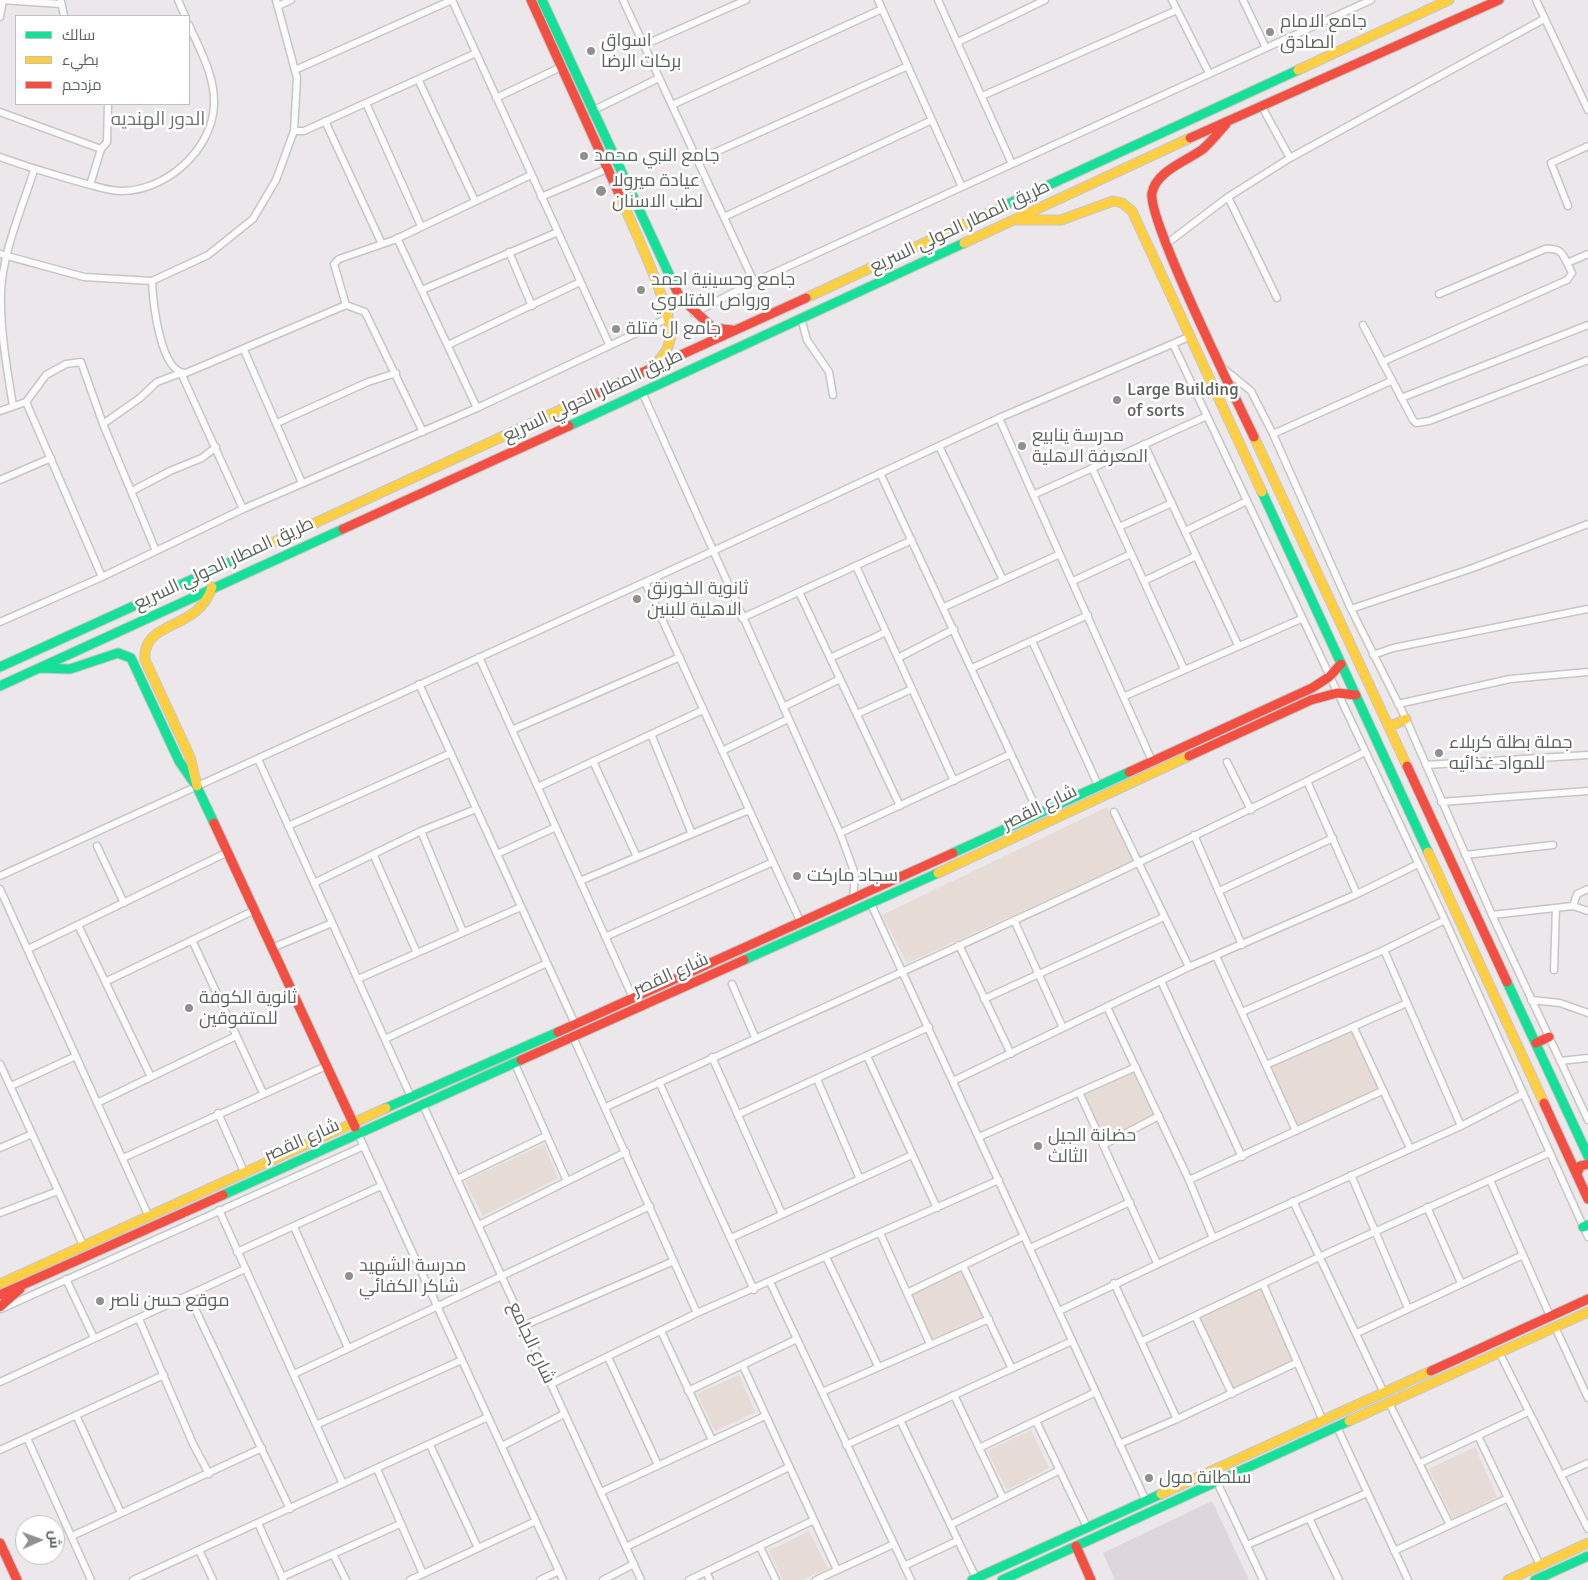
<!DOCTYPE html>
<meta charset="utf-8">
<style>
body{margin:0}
#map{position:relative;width:1588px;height:1580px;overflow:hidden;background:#ebe7ea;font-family:Signika,Cairo,sans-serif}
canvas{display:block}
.legend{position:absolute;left:15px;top:15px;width:175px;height:90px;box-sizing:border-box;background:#fff;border:1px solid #bec1be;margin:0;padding:6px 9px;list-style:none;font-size:15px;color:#5c635d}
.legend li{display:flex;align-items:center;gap:10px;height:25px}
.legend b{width:25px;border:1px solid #bec1be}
.north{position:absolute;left:15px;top:1515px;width:50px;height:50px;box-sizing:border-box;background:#fff;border:1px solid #bec1be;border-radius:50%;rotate:88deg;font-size:14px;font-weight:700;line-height:20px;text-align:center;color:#5c635d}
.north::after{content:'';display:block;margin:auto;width:18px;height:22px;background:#8e918e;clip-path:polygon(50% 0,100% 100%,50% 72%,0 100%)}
</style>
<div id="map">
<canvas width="1588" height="1580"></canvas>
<ul class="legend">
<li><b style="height:6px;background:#16e098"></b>سالك</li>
<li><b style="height:6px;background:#ffcf43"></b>بطيء</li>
<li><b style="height:6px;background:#f24e42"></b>مزدحم</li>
</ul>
<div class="north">ش</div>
</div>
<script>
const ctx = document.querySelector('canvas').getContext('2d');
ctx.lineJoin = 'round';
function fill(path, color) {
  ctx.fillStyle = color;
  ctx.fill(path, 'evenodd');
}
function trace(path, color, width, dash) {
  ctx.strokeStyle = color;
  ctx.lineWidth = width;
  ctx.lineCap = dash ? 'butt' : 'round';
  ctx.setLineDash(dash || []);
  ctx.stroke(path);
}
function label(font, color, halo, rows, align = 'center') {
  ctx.font = font + ' Signika,Cairo,sans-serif';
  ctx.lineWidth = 5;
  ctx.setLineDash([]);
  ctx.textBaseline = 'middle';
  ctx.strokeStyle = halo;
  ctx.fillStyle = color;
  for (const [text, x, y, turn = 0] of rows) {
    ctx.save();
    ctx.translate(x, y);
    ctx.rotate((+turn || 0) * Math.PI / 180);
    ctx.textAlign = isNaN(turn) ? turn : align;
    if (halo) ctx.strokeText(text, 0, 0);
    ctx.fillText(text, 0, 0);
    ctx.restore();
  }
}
const education = new Path2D(`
 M 1212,1501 L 1249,1580 L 1115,1580 L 1103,1553 Z`);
const green = new Path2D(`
 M 1107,807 L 1134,861 L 907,963 L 882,915 Z
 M 1351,1032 L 1379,1090 L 1297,1128 L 1269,1067 Z
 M 1133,1072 L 1154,1114 L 1105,1139 L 1084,1095 Z
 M 544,1144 L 558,1178 L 483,1216 L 465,1181 Z
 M 962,1270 L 984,1317 L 931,1339 L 911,1294 Z
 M 1261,1288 L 1294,1360 L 1233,1388 L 1200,1317 Z
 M 739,1375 L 755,1412 L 715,1431 L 697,1394 Z
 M 1031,1430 L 1049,1468 L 1007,1490 L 987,1451 Z
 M 1475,1447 L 1497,1497 L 1453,1519 L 1429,1469 Z
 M 809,1531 L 828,1569 L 801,1580 L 783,1580 L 769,1551 Z`);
const street = new Path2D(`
 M 0,0 L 61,4
 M 178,0 L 185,16
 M 452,0 L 609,344
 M 623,0 L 754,282
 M 878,0 L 962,187
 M 938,0 L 1012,164
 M 1172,0 L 1209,73
 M 1243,0 L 1266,48
 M 1536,0 L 1588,110
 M 61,1 L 64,16
 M 278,6 L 291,0
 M 0,17 L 3,0
 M 958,42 L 1045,0
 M 644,45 L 746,0
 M 295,70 L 452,0
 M 419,81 L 475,201
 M 982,96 L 1177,10
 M 496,98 L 561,67
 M 366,103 L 421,226
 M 672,105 L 882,9
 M 1261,105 L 1290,158
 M 592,111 L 659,78
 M 0,112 L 101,149
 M 325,121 L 381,242
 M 294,131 L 304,131 L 476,53
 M 0,157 C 27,167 55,175 83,183 C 95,186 108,191 120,191 C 165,192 213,150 214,104 C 215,76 200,50 189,25
 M 698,160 L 908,66
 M 90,185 L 101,149 L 107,142 L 108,104
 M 541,197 L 607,169
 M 1228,197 L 1277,298
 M 1568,206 L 1551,163 L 1588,146
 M 724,217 L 932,120
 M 397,238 L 477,408
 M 1165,245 L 1228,197 L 1290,158 L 1544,19
 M 509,252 L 532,306
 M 0,254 L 84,277 L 152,281 L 208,255 L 253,219 L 276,180 L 294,131 L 297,78 L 276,0
 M 152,281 C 153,302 160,373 186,373 L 346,305 L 365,312 L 423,432
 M 422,290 L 558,232
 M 1439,294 L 1545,249 C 1558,248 1562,251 1567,263
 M 346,305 L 334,264 L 339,259 L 394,240 L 531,175
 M 694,313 L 754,282 L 1371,0
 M 801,318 L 807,340 L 829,372 L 833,395
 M 1363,325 L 1413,420 L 1416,423 L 1429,421 L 1588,360
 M 1173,344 L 1445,920 L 1588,1237
 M 448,345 L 580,282
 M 244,350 L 302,483
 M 1382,362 L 1567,280 L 1572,273 L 1567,263 L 1588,254
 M 1223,368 L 1251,391 L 1273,434 L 1351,609 L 1406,719 L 1492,915 L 1588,1120
 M 642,392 L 840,833 L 855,874 L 853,899
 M 1401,398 L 1588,325
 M 26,402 L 102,577
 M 13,406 C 7,369 0,330 1,292 C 3,250 22,209 34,170
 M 0,411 L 26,402 L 46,375 L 66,364 L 81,362 L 103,424 L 156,551
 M 999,418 L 1152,761
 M 277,423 L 368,382 L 396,373
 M 103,424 L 140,398 L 157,382 L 181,373 L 243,509
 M 1273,434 L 1391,381
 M 1144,444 L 1238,645
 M 939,446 L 1003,580
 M 1092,468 L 1184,669
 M 880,473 L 1038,812
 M 0,480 L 51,458
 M 132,491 L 170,471 L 202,458 L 216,447
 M 1033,495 L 1207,416
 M 1119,527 L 1172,503
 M 1185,531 L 1247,501
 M 856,566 L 954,781
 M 1073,581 L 1131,554
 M 1144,581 L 1196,556
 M 645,582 L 801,923
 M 799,592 L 900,806
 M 944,607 L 1060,554
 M 1351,609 L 1473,568 L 1588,524
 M 742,618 L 912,540
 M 0,622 L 102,577 L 243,509 L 477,408 L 662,321 L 669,315
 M 1032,641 L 1098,785
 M 1373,655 L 1393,648 L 1588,609
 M 479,657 L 633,998
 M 830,658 L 886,632
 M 898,658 L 954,629
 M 972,668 L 1088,615
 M 419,684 L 575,1024
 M 1125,696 L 1301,619
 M 1398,704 L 1510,679 L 1588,672
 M 783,707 L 840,679
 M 857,714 L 912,689
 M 512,730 L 680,657
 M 651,734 L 692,834
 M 722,751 L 788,719
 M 258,759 L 411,1097
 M 593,761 L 637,857
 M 1227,762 L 1251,810
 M 1426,765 L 1588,755
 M 1307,781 L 1357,894
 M 538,787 L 703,710
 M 1441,802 L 1588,791
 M 1114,812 L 1189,967
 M 288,826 L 451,753
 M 421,831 L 463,932
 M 840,833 L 1011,754
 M 1194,835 L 1242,945
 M 97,846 L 124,903
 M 497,854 L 556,827
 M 1465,855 L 1553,845
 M 374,856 L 417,953
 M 0,876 L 713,551 L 999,418 L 1191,336
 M 580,881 L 749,810
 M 314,883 L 421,831 L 476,809
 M 0,889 L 149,1217
 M 1219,891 L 1333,838
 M 871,904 L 1146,1501
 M 1573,906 L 1577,894 L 1588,889
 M 1492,915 L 1573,906 L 1588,911
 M 1014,920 L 1063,1028
 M 78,925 L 151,1077
 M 605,937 L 773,862
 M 192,940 L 263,1093
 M 959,945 L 1011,1054
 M 272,948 L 332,923
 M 28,949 L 228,852
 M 1384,950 L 1461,1126
 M 1216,956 L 1296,1131
 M 1554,970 L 1556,908
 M 358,979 L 521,907
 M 107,981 L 255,910
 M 1161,981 L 1242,1157
 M 732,984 L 755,1037
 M 984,999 L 1164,917
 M 1531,1000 L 1560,1003 L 1588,1013
 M 1107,1007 L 1189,1180 L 1213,1238
 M 1242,1012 L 1384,950 L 1445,920
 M 1354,1028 L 1410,1148
 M 573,1037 L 697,1313
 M 385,1039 L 547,963
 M 867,1056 L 937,1208
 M 712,1057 L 782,1214
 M 1560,1061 L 1588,1058
 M 0,1064 L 83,1245
 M 515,1064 L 567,1181
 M 1266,1065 L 1407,1003
 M 817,1079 L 860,1179
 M 953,1081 L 1189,967 L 1357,894 L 1418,864
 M 659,1082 L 754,1290
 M 11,1086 L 76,1056
 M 1079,1092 L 1157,1263
 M 97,1103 L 236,1036
 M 423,1105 L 641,1580
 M 606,1107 C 860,990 1116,878 1365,752
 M 218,1113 L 245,1174
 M 739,1114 L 929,1027
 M 358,1134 L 563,1580
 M 979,1137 L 1136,1067
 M 1103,1145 L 1159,1116
 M 0,1148 L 32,1134
 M 123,1158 L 326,1066
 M 1351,1175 L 1408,1308
 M 457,1179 L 546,1136
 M 1189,1180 L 1382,1091
 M 1490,1180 L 1550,1316
 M 1293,1201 L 1384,1393
 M 1427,1207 L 1461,1283
 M 219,1210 L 343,1484
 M 0,1213 L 58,1191
 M 479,1225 L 626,1152
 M 294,1227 L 348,1348
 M 880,1233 L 930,1344
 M 731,1238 L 912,1155
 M 1030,1248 L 1130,1202
 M 237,1252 L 381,1186
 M 826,1257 L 878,1366
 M 963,1266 L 1012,1369
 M 66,1279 L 94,1338
 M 770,1282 L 911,1580
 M 1114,1283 L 1177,1419
 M 1263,1284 L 1323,1421
 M 907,1293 L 1024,1236
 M 189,1296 L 290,1509
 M 1,1309 L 364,1146
 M 1059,1311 L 1213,1238 L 1461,1126 L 1523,1094
 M 1195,1316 L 1232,1394
 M 139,1319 L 193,1444 L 209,1474
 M 523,1326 L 674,1261
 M 1555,1327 L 1588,1398
 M 661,1331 L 712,1440
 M 1357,1333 L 1523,1255
 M 1142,1341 L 1319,1257 L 1549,1153
 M 1499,1352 L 1588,1529
 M 608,1357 L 658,1465
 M 743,1366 L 837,1570
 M 294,1374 L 650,1206
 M 0,1382 L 245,1269
 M 551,1384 L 697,1313 L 999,1180
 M 688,1391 L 797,1339
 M 822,1392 L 989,1319
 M 954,1395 L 1003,1498
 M 1389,1403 L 1450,1525
 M 76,1415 L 121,1513
 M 900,1420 L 976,1578
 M 1036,1421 L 1087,1527
 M 316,1425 L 462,1360
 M 1337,1427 L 1408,1580
 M 1478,1436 L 1540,1565
 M 27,1438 L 91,1580
 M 1119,1444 L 1177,1419 L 1296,1363
 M 430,1445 L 478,1548
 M 846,1445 L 1072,1341
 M 502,1446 L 564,1414
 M 979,1448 L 1096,1392
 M 0,1450 L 164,1375
 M 1420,1463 L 1528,1412
 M 377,1469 L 423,1574
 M 1561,1475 L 1588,1463
 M 1217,1482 L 1263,1580
 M 601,1492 L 765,1416
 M 1309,1518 L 1339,1580
 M 258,1523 L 283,1579
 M 950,1525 L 1058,1471
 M 72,1536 L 262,1448
 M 1247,1545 L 1367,1493
 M 626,1547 L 789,1467
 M 760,1547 L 776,1580
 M 199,1550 L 213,1580
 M 1394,1551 L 1508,1498
 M 333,1554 L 346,1580
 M 904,1566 L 957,1541
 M 706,1572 L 710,1580
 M 282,1577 L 400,1524
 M 133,1580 L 488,1417
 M 410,1580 L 536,1521
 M 540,1580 L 559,1571
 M 603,1580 L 634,1564
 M 689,1580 L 814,1520
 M 816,1580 L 894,1544`);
const fast = new Path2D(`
 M 542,0 L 675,287
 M 997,209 L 1298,70
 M 569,426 L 964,243
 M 1262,492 L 1428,852
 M 0,667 L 263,547
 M 39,668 L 70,669 L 118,653 L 131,658 L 179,761 L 197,787 L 214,823
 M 0,686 L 343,529
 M 953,853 L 1129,772
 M 744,960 L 938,873
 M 1507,982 L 1588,1156
 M 386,1108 L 558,1032
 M 223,1195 L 521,1060
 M 1583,1227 L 1588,1225
 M 972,1580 L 1161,1494
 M 1002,1580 L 1349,1421
 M 1535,1580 L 1588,1556`);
const slow = new Path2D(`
 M 1298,70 L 1449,0
 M 620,196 C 632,226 675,313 670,340 C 668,351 662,358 654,365
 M 1018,220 L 1061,220 L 1113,201 L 1122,203 L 1132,211 L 1262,492
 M 964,243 L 1190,138
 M 806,298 L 997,209
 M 1254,437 L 1407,766
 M 263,547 L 573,404
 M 1389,727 L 1406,719
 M 197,786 L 190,757 L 145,660 C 142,619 198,632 212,587
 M 1428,852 L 1544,1103
 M 938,873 L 1189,756
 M 0,1284 L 386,1108
 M 1349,1421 L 1588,1312
 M 1161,1494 L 1431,1371
 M 1508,1580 L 1588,1543`);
const jam = new Path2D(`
 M 531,0 L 620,196
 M 1226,124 C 1219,132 1211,142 1203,149 C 1187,161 1156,171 1152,193 C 1147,219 1237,401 1254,437
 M 1190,138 L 1499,0
 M 675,287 L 679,296 L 713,328 L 732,330
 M 573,404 L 806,298
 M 343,529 L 569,426
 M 1189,756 L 1311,700 L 1337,693 L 1356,695
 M 1407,766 L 1507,982
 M 1129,772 L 1312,688 L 1329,677 L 1341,664
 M 214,823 L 355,1127
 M 558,1032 L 953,853
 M 1536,1043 L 1549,1037
 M 521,1060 L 744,960
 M 1544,1103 L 1588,1199
 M 1577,1174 L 1580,1166 L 1588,1164
 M 0,1295 L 223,1195
 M 0,1307 L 20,1289
 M 1431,1371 L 1588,1299
 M 0,1543 L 17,1580
 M 1076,1546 L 1091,1580`);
const markers = [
 [1270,32,5,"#8e918e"],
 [591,51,5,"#8e918e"],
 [584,156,5,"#8e918e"],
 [601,191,6,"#8e918e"],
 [641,290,5,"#8e918e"],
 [616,329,5,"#8e918e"],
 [1117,400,5,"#8e918e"],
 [1022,446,5,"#8e918e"],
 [637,599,5,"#8e918e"],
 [1439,753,5,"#8e918e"],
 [797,876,5,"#8e918e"],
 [189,1008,5,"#8e918e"],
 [1038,1146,5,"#8e918e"],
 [349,1276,5,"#8e918e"],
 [100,1301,5,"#8e918e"],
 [1149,1478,5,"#8e918e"]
];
const poiNames = [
 ["جامع الامام",1280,22],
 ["الصادق",1280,43],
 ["اسواق",601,41],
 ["بركات الرضا",601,62],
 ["جامع النبي محمد",594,156],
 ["عيادة ميرولا",612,181],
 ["لطب الاسنان",612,202],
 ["جامع وحسينية احمد",651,280],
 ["ورواص الفتلاوي",651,301],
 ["جامع ال فتلة",626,329],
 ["Large Building",1127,390],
 ["of sorts",1127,411],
 ["مدرسة ينابيع",1032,436],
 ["المعرفة الاهلية",1032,457],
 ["ثانوية الخورنق",647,589],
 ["الاهلية للبنين",647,610],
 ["جملة بطلة كربلاء",1449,743],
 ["للمواد غذائيه",1449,764],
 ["سجاد ماركت",807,876],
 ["ثانوية الكوفة",199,998],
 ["للمتفوقين",199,1019],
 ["حضانة الجيل",1048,1136],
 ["الثالث",1048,1157],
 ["مدرسة الشهيد",359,1266],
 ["شاكر الكفائي",359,1287],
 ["موقع حسن ناصر",110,1301],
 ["سلطانة مول",1159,1478]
];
const streetNames = [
 ["طريق المطار الحولي السريع",960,227,-25],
 ["طريق المطار الحولي السريع",593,396,-25],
 ["طريق المطار الحولي السريع",224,564,-25],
 ["شارع القصر",1040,808,-26],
 ["شارع القصر",671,975,-24],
 ["شارع القصر",302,1141,-24],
 ["شارع الجامع",531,1343,65]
];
const neighbourhoodNames = [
 ["الدور الهنديه",158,120]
];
fill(education, '#ddd7db');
fill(green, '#e6dbd5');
trace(street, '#c6c6c5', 9);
trace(fast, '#c5c6c5', 11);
trace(slow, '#c5c6c5', 11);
trace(jam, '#c5c6c5', 11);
trace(street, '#fcfbfc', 6);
trace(fast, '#16e098', 9);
trace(slow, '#ffcf43', 9);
trace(jam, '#f24e42', 9);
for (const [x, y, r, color] of markers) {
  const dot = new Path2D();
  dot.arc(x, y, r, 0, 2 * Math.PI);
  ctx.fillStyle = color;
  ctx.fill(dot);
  trace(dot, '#fff', 2);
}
label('18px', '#5c635d', '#fff', poiNames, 'left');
label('18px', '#5c635d', '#fff', streetNames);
label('19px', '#6e756e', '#fff', neighbourhoodNames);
</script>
